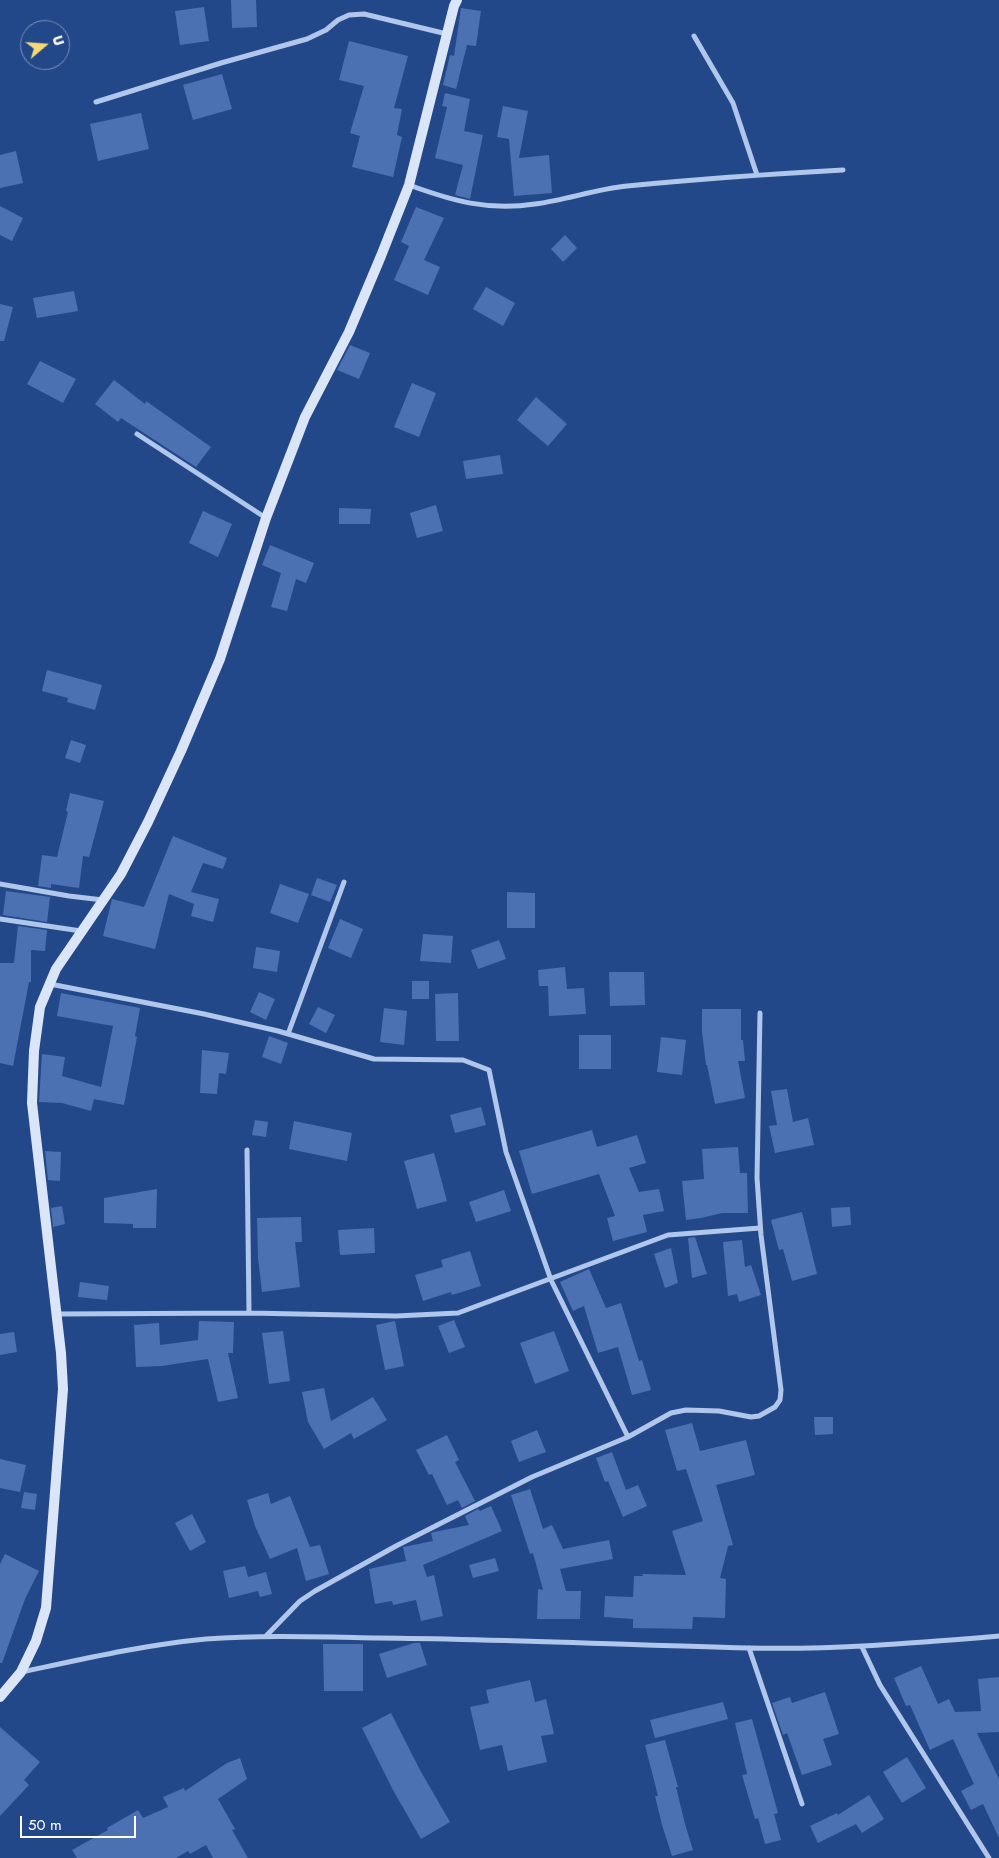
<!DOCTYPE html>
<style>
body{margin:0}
#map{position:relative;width:999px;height:1858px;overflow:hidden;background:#23488a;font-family:Jost,sans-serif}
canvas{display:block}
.north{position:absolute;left:20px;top:20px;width:50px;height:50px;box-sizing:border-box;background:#23488a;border:1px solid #7b91b9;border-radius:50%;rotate:72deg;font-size:14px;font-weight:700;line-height:20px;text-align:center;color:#fff}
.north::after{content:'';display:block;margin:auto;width:18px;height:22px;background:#f6d972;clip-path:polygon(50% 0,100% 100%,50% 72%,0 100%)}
.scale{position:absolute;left:20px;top:1816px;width:116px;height:22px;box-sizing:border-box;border:2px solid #fff;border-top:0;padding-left:6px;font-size:15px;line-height:18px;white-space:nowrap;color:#fff;-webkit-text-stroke:4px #23488a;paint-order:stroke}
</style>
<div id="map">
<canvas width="999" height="1858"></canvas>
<div class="north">U</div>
<div class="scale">50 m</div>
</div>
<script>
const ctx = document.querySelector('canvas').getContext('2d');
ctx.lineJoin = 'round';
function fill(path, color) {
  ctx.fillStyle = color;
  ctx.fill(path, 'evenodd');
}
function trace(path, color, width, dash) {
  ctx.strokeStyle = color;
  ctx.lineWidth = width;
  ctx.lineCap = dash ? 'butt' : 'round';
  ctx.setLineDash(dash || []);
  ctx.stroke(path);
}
const building = new Path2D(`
 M 231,0 L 256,0 L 257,27 L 232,28 Z
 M 204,7 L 209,41 L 180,45 L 175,11 Z
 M 461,8 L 481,11 L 476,46 L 467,45 L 456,89 L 443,85 L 450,55 L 454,56 Z
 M 349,41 L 408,56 L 394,108 L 402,109 L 397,135 L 402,137 L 393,177 L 352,167 L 360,136 L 350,133 L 364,86 L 339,80 Z
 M 222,74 L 232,109 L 193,120 L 183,85 Z
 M 445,93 L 470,99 L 464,131 L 483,135 L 470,199 L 455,195 L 463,165 L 435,158 L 447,107 L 442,106 Z
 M 503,106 L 528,111 L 519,158 L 549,155 L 552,193 L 514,196 L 509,139 L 497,137 Z
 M 141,113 L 149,149 L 98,161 L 90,124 Z
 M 16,151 L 23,183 L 0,188 L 0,155 Z
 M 0,206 L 23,218 L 12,241 L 0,235 Z
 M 416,207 L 444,218 L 424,260 L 440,267 L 428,295 L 394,280 L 409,246 L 401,242 Z
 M 565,235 L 577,248 L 563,262 L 551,249 Z
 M 486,287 L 515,303 L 503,326 L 473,309 Z
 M 74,291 L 78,311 L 37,318 L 33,298 Z
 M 0,304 L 13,307 L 4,341 L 0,341 Z
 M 350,345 L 370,353 L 359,379 L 337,370 Z
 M 40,361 L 76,379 L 63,403 L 27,384 Z
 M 114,380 L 145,404 L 146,401 L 211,447 L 196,467 L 121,418 L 118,422 L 95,404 Z
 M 412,383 L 436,393 L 419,437 L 394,427 Z
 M 536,397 L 567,424 L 548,446 L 517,420 Z
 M 500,455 L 503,474 L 466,479 L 463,461 Z
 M 436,505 L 443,531 L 417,538 L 410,513 Z
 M 339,508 L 371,509 L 370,524 L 339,524 Z
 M 203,511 L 232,524 L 218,557 L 189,543 Z
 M 270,545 L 314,563 L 306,583 L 296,579 L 287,611 L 271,607 L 281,573 L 262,565 Z
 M 47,670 L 102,685 L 95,710 L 67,702 L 68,698 L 42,691 Z
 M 71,740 L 86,745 L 80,763 L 65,758 Z
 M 70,793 L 104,801 L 89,857 L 83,856 L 79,888 L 51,884 L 51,888 L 38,886 L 42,855 L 57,857 L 68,812 L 66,811 Z
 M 173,836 L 227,858 L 223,869 L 203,863 L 191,892 L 219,899 L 213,922 L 191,916 L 194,904 L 169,894 L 155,949 L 103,936 L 112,899 L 144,907 Z
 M 317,878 L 337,885 L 330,902 L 311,895 Z
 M 280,884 L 309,894 L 298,923 L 270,913 Z
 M 6,891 L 50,897 L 47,922 L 3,915 Z
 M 507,892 L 535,893 L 535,928 L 507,928 Z
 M 340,919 L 363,929 L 351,958 L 328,948 Z
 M 18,926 L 47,930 L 45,951 L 31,950 L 31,982 L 29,982 L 13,1066 L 0,1063 L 0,963 L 14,963 Z
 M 423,934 L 453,936 L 451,963 L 420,961 Z
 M 499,940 L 506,959 L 478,969 L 471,950 Z
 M 256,947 L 280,951 L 277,972 L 253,968 Z
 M 565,967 L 567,989 L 584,988 L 586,1014 L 549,1016 L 548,986 L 539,986 L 538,970 Z
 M 609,972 L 644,972 L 645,1005 L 610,1006 Z
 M 412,981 L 429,981 L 429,999 L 412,999 Z
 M 259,992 L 275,999 L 266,1020 L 250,1012 Z
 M 61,993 L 140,1008 L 135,1036 L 137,1037 L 124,1105 L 94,1099 L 91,1111 L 62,1103 L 39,1102 L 42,1054 L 65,1057 L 62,1076 L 101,1087 L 113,1026 L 57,1016 Z
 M 458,993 L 459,1041 L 436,1041 L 435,994 Z
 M 318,1007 L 335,1015 L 326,1033 L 309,1024 Z
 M 384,1008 L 407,1011 L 404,1045 L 380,1042 Z
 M 702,1009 L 741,1009 L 741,1040 L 743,1040 L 745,1061 L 738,1061 L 745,1098 L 715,1104 L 707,1065 L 706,1065 L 702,1032 Z
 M 579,1035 L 611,1035 L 611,1069 L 579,1069 Z
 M 269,1036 L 288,1043 L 281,1064 L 262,1057 Z
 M 661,1037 L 686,1040 L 682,1075 L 657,1072 Z
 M 202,1050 L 229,1053 L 226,1074 L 219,1073 L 217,1094 L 200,1093 Z
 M 787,1089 L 793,1122 L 808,1118 L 814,1145 L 775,1153 L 769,1126 L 777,1125 L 771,1091 Z
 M 481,1107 L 486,1125 L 455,1133 L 450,1115 Z
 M 255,1120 L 268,1122 L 266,1137 L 252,1135 Z
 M 294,1121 L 352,1133 L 347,1161 L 289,1149 Z
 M 592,1130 L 597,1147 L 637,1135 L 646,1163 L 629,1168 L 639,1192 L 659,1189 L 664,1211 L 643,1215 L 647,1232 L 613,1241 L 607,1218 L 615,1216 L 599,1174 L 532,1194 L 519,1151 Z
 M 738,1147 L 740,1173 L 747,1173 L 748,1213 L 722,1213 L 701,1218 L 686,1220 L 682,1181 L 704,1179 L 702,1149 Z
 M 45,1151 L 61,1152 L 60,1181 L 48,1180 Z
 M 434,1153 L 447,1201 L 417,1209 L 404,1161 Z
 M 157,1189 L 156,1228 L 133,1228 L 133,1224 L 104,1223 L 104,1198 Z
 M 504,1190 L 511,1211 L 476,1222 L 469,1202 Z
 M 62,1206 L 65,1224 L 53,1227 L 51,1208 Z
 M 850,1207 L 851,1225 L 832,1227 L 831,1208 Z
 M 802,1212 L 817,1274 L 792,1281 L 783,1249 L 779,1250 L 771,1220 Z
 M 301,1217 L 302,1242 L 295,1242 L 300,1287 L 262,1292 L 258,1258 L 257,1218 Z
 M 374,1228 L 375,1253 L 340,1255 L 338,1230 Z
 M 695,1237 L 707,1274 L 692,1278 L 688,1238 Z
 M 742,1240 L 745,1267 L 751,1265 L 761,1295 L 739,1302 L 737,1294 L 728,1296 L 723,1242 Z
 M 671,1248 L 678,1283 L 665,1288 L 654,1254 Z
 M 470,1251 L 481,1286 L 452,1295 L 451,1292 L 423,1301 L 415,1275 L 443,1267 L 441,1260 Z
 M 589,1269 L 606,1308 L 621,1303 L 639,1361 L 642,1360 L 651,1390 L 632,1395 L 618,1347 L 598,1353 L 584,1306 L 573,1311 L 560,1282 Z
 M 80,1282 L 109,1286 L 107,1300 L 78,1297 Z
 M 454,1320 L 465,1347 L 449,1353 L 438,1326 Z
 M 199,1321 L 234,1322 L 233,1353 L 228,1353 L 238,1398 L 218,1402 L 208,1359 L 162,1366 L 136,1367 L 134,1325 L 159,1323 L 160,1345 L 198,1340 Z
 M 395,1321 L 404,1366 L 385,1370 L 376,1325 Z
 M 283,1331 L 290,1381 L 269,1384 L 262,1333 Z
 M 554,1331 L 569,1371 L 535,1384 L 520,1343 Z
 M 14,1332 L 17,1352 L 0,1355 L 0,1334 Z
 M 324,1388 L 331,1421 L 373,1397 L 387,1420 L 354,1439 L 351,1433 L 324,1449 L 308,1422 L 302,1392 Z
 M 814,1417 L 833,1417 L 833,1434 L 815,1435 Z
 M 692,1423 L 700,1451 L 746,1440 L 755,1475 L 716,1485 L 733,1545 L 728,1546 L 720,1578 L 726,1579 L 725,1618 L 693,1617 L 692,1629 L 633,1628 L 633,1619 L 604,1617 L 605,1596 L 633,1597 L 634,1576 L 643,1576 L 642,1574 L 686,1575 L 672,1531 L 703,1521 L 686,1469 L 677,1471 L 665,1430 Z
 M 537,1430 L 546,1452 L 519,1462 L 511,1441 Z
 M 447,1435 L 459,1460 L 455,1462 L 475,1501 L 462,1508 L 458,1500 L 447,1505 L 432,1474 L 429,1475 L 416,1450 Z
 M 612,1452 L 626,1490 L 638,1485 L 647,1506 L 623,1517 L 608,1481 L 605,1482 L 596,1458 Z
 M 0,1459 L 26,1465 L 20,1492 L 0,1488 Z
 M 530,1489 L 543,1529 L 552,1525 L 563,1549 L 609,1540 L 613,1559 L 560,1569 L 566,1591 L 581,1591 L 580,1619 L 537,1619 L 538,1589 L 543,1590 L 533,1553 L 530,1554 L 511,1495 Z
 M 24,1492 L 37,1494 L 35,1510 L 21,1508 Z
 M 268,1493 L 271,1504 L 290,1496 L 310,1547 L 320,1545 L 329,1574 L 306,1581 L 297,1548 L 270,1559 L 255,1526 L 247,1500 Z
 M 491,1506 L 502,1531 L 423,1565 L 427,1577 L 434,1575 L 443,1616 L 421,1621 L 416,1600 L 393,1605 L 392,1601 L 375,1604 L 369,1569 L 406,1561 L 403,1547 L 433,1541 L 431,1533 L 434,1532 L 469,1525 L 465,1516 L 478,1509 L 480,1511 Z
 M 192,1514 L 206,1542 L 190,1551 L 175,1523 Z
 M 5,1554 L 39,1571 L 25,1599 L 2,1663 L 0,1663 L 0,1564 Z
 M 495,1558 L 499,1571 L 473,1578 L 469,1565 Z
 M 245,1566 L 248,1577 L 266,1572 L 272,1594 L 260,1597 L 258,1591 L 229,1598 L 223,1571 Z
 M 414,1643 L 420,1643 L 427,1665 L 387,1678 L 379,1654 Z
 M 323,1644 L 363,1644 L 363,1691 L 324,1691 Z
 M 921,1666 L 938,1704 L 949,1699 L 955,1712 L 981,1711 L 978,1679 L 999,1677 L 999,1732 L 977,1733 L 999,1779 L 999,1838 L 983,1804 L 971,1810 L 961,1791 L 974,1784 L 953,1739 L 930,1750 L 910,1705 L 906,1706 L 894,1678 Z
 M 530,1680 L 535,1702 L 546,1699 L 554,1734 L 541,1736 L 547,1762 L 508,1771 L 502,1745 L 480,1750 L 470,1707 L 489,1703 L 486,1690 Z
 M 825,1692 L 839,1734 L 823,1739 L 832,1765 L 802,1775 L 787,1733 L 783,1735 L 772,1703 L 790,1697 L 792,1703 Z
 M 723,1702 L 728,1719 L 655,1738 L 650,1720 Z
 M 391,1713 L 420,1770 L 450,1822 L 421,1839 L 393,1790 L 362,1728 Z
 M 752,1719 L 778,1813 L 774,1814 L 781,1840 L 765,1844 L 758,1818 L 755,1819 L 742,1775 L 747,1774 L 735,1723 Z
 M 0,1727 L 40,1762 L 24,1780 L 29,1785 L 0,1816 Z
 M 665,1740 L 678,1787 L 676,1787 L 685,1824 L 693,1850 L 672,1856 L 662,1825 L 655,1796 L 658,1796 L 645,1745 Z
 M 907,1757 L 926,1788 L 902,1803 L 883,1772 Z
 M 240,1758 L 247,1779 L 218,1799 L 235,1829 L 232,1830 L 248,1858 L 213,1858 L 206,1845 L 190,1854 L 188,1851 L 176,1858 L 77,1858 L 72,1850 L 108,1830 L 107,1828 L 138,1810 L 143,1818 L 168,1807 L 163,1797 L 184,1788 L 185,1791 L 227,1763 Z
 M 869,1795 L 884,1819 L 862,1833 L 856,1824 L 818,1843 L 810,1826 L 837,1813 L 838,1815 Z`);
const street = new Path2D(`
 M 694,36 L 733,103 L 757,175
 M 96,102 L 221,63 L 307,39 L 326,30 L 338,20 L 349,15 L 364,14 L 447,34
 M 409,185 C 453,201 487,211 535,204 C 566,200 596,189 627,186 C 699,179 771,174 843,170
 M 137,434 L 266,518
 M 0,884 L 69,896 L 103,900
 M 0,919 L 81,931
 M 50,984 L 204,1014 L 278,1031 L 374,1059 L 463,1060 L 489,1070 L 506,1152 L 551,1280 L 628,1437
 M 288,1034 L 344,882
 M 247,1150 L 249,1313
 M 57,1314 L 249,1313 L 396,1316 L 458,1313 L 668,1235 L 760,1228
 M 266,1636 L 300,1601 L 315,1591 L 396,1546 L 532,1477 L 628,1437 L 671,1413 L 686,1410 L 719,1411 L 751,1417 L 759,1416 L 775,1407 L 780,1400 L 781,1390 L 761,1235 L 757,1178 L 760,1013
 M 862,1647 L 880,1685 L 989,1858
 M 749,1648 L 802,1804
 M 22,1672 C 83,1659 143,1645 206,1639 C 263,1635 321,1637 378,1638 C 502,1639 625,1645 748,1648 C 832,1650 915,1643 999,1636`);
const secondary = new Path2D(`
 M 0,1697 L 21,1672 L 36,1641 L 46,1608 L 63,1389 L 61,1353 L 32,1103 L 34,1051 L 40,1007 L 56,969 L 121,874 L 148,822 L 181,751 L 220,659 L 266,518 L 305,417 L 349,332 L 381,256 L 409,185 L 454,6 L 457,0`);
fill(building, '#4b71b2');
trace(street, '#b0c6ea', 5);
trace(secondary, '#dbe5f8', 10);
</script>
